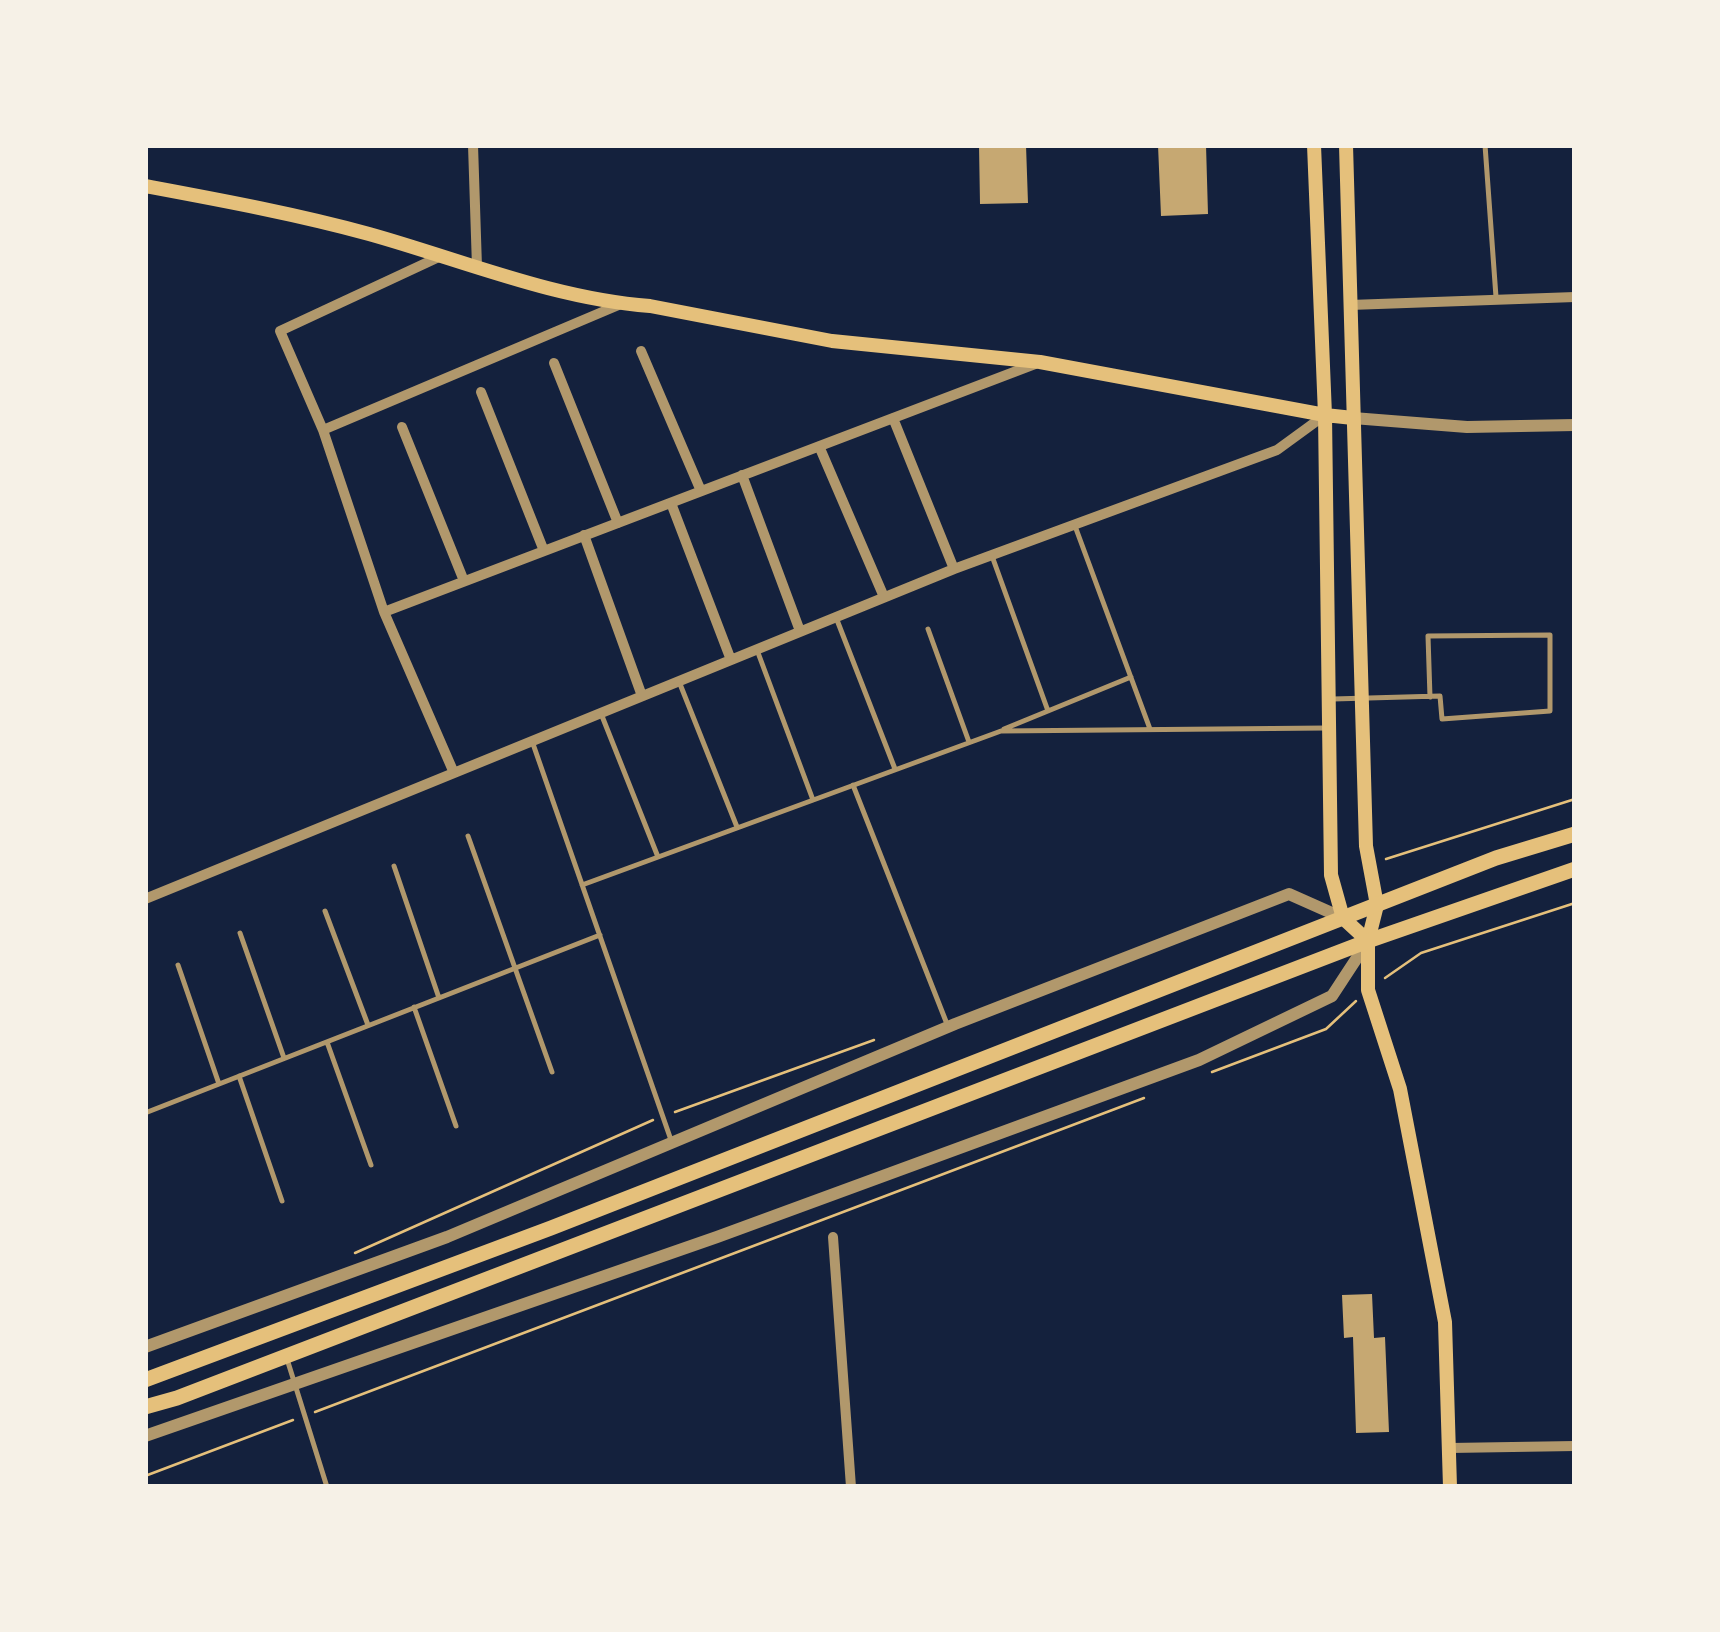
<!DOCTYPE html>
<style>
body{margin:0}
#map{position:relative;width:1720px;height:1632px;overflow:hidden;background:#14213d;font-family:"Noto Sans",sans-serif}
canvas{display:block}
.frame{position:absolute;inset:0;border:148px solid #f6f1e7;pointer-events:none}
</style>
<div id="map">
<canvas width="1720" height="1632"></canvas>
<div class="frame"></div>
</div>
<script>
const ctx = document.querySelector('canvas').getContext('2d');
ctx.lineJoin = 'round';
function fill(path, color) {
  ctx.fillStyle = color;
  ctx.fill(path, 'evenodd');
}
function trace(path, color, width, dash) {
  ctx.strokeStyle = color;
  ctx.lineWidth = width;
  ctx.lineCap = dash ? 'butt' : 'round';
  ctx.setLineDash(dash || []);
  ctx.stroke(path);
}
const building = new Path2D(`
 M 979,145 L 1026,145 L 1028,203 L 980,204 Z
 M 1158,145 L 1206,145 L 1208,214 L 1161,216 Z
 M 1372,1294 L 1374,1338 L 1385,1337 L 1389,1432 L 1356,1433 L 1353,1337 L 1344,1338 L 1342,1295 Z`);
const path = new Path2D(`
 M 1386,859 L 1575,799
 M 1385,978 L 1421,953 L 1575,903
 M 1212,1072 L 1326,1029 L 1356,1001
 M 675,1112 L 874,1040
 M 355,1253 L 653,1120
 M 315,1412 L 1144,1098
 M 145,1476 L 293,1420`);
const service = new Path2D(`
 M 1485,145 L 1496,297
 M 1075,526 L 1150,729
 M 992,556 L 1048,711
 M 837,620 L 895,769
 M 928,629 L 969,742
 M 757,650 L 813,800
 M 680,684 L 737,827
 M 1333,699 L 1440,696 L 1442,719 L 1550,711 L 1550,635 L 1428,636 L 1430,697
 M 602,716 L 658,857
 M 1004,729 L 1131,677
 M 532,741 L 671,1140
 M 853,785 L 947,1024
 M 468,836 L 552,1072
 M 394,866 L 439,998
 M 582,885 L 1001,731 L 1326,728
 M 325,911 L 368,1025
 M 240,933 L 284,1058
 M 178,965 L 219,1084
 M 414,1007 L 456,1126
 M 327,1042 L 371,1165
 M 239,1076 L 282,1201
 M 145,1113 L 600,935
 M 287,1359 L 327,1487`);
const minor = new Path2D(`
 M 473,145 L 477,267
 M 1350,305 L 1575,297
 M 641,351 L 701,491
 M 554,363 L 618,523
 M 481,392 L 544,551
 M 893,418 L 954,569
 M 402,427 L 464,581
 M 323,430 L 280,331 L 441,256
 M 819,446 L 884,597
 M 742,475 L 800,631
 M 671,503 L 731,660
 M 584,535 L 642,696
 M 384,612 L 323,430 L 621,304
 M 454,773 L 384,612 L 1035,364
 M 145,899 L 954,569 L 1277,450 L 1325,415
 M 833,1237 L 851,1487
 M 1450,1448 L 1575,1446`);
const tertiary = new Path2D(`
 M 1353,418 L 1467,427 L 1575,425
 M 145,1347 L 447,1237 L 955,1024 L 1289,894 L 1343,918
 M 145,1436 L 717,1237 L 1199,1060 L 1332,996 L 1368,941`);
const secondary = new Path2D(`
 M 1314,145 L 1325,415 L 1331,875 L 1343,918 L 1368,941
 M 1346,145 L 1366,846 L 1377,905 L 1368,941 L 1368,990 L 1400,1089 L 1445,1322 L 1450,1487
 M 145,186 C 220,200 296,214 369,234 C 462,260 554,299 650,306 L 832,341 L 1040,362 L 1325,415 L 1353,418`);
const primary = new Path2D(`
 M 145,1380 L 551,1228 L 1496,858 L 1575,834
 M 145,1407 L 177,1398 L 1368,941 L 1575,869`);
fill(building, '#c6a872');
trace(path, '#e5c07b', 2.5);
trace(service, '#b1986c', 5);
trace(minor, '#b1986c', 10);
trace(tertiary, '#b1986c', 12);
trace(secondary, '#e5c07b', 14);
trace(primary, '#e5c07b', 15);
</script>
